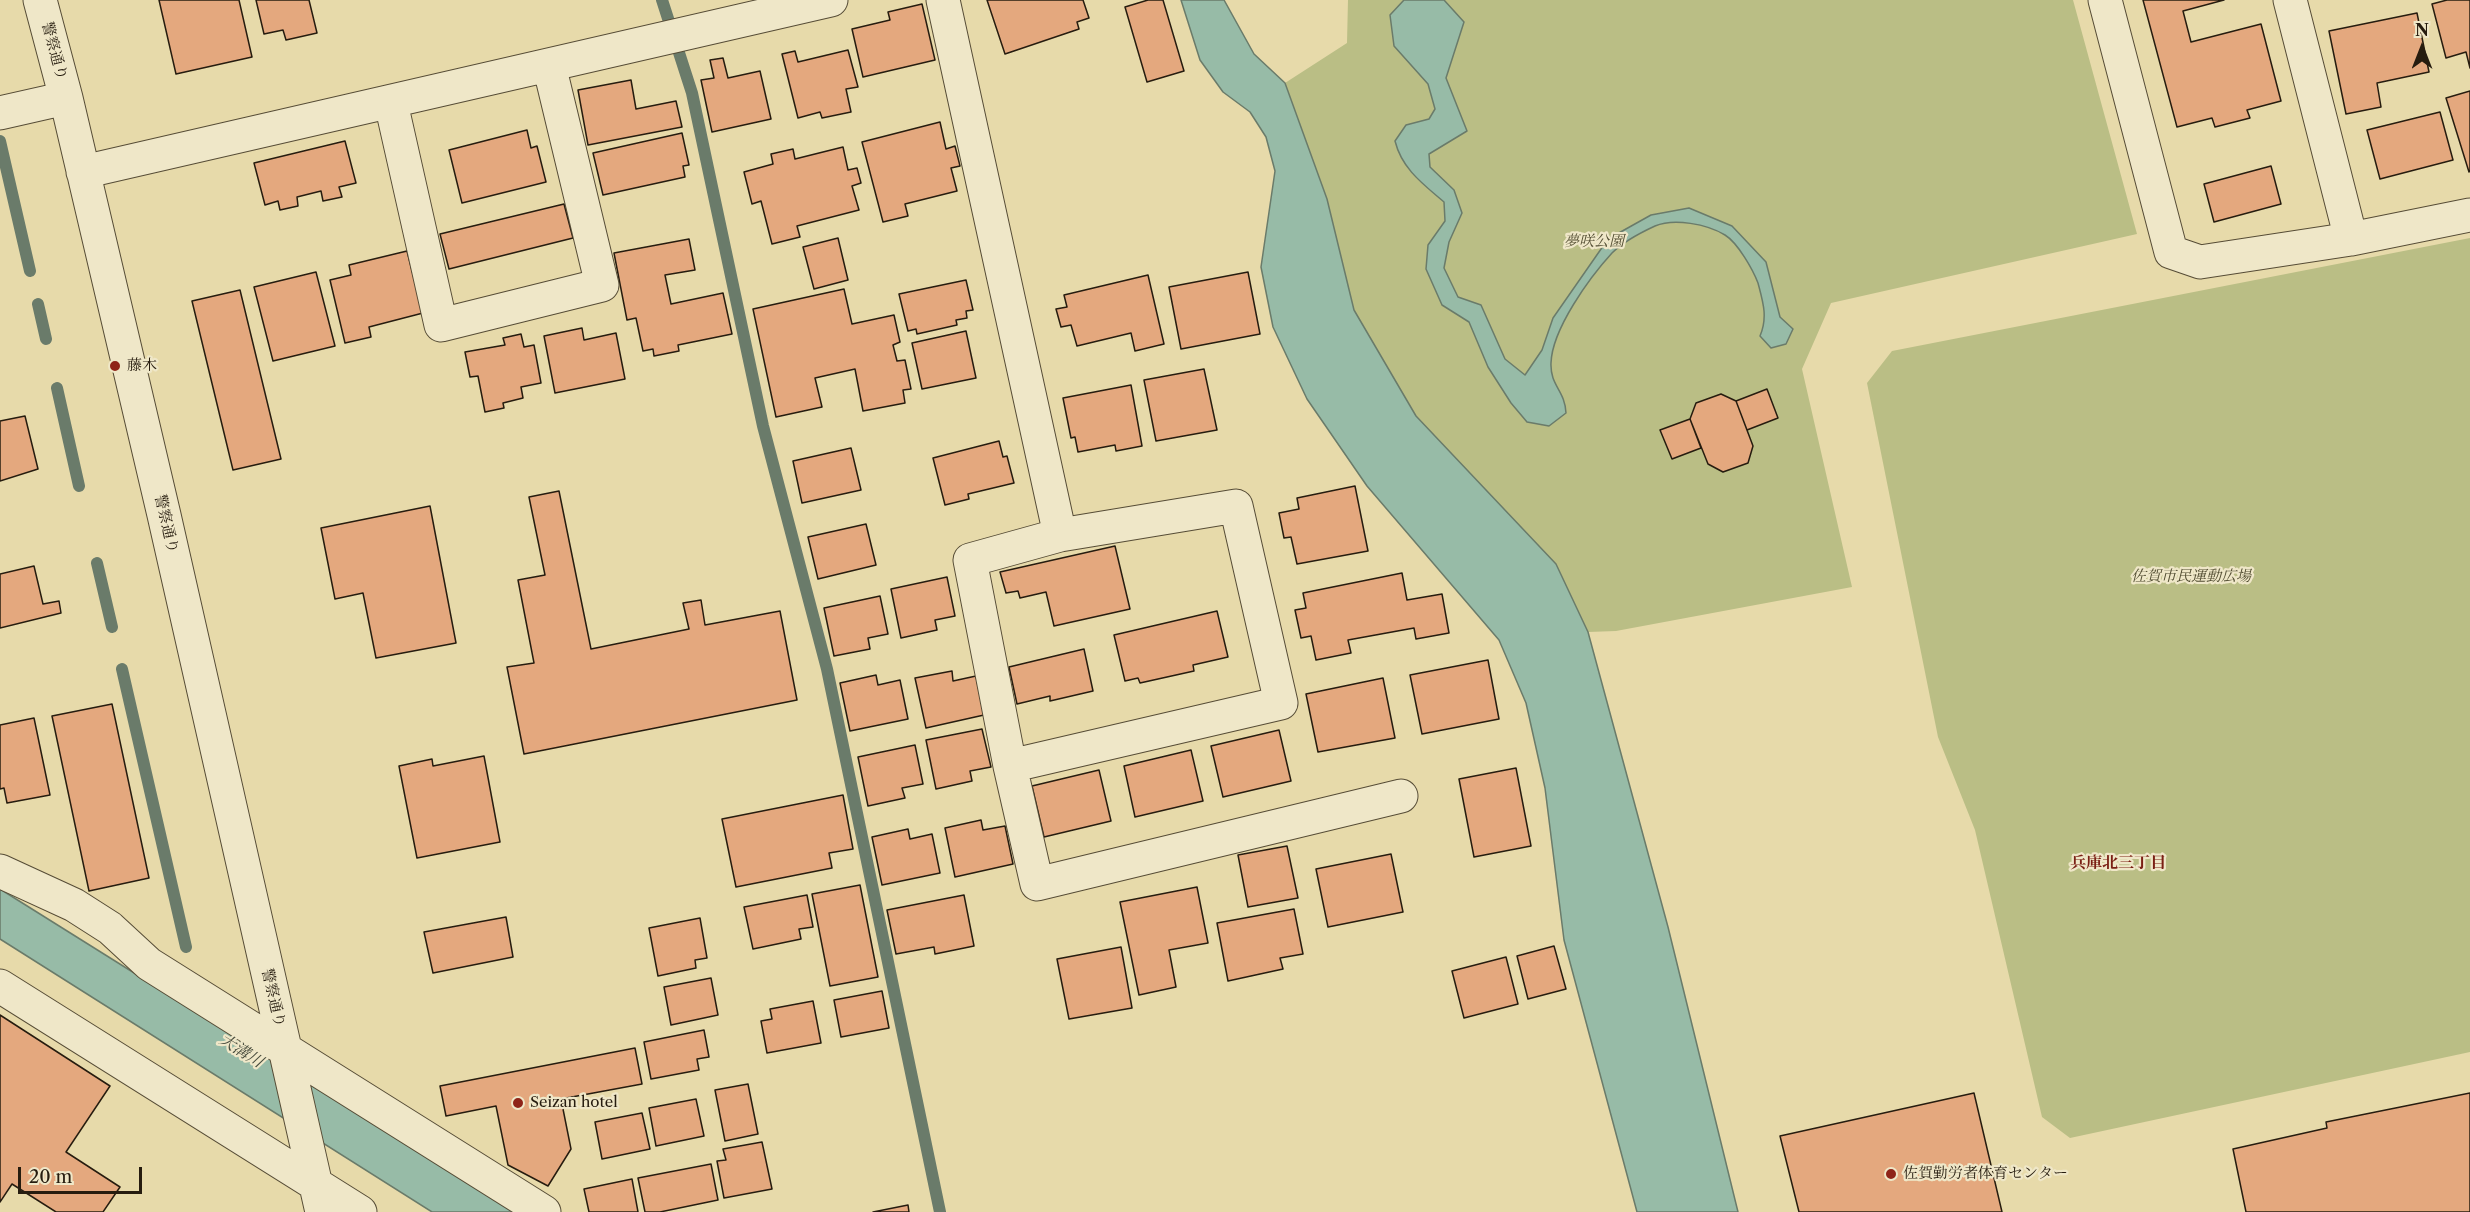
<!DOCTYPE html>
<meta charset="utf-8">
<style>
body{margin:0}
#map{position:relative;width:2470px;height:1212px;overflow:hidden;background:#e7daaa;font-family:"Libre Caslon Text",serif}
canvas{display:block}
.north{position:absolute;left:2392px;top:18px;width:60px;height:60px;-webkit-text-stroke:4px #efe7c8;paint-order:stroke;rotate:0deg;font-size:16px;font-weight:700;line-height:24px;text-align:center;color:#261c0f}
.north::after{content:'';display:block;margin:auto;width:21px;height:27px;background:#261c0f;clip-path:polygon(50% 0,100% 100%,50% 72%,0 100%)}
.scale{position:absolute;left:18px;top:1167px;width:124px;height:27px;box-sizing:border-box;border:3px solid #261c0f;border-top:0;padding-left:8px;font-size:18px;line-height:21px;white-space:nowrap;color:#261c0f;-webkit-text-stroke:4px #efe7c8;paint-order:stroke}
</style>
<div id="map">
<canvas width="2470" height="1212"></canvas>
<div class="north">N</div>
<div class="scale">20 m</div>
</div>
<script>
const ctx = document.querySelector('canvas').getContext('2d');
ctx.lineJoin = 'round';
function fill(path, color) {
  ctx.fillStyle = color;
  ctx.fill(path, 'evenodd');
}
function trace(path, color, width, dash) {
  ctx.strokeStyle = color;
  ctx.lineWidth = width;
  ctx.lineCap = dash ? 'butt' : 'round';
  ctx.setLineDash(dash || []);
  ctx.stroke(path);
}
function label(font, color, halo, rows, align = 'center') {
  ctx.font = font + ' "Libre Caslon Text","Noto Serif JP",serif';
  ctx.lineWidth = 4.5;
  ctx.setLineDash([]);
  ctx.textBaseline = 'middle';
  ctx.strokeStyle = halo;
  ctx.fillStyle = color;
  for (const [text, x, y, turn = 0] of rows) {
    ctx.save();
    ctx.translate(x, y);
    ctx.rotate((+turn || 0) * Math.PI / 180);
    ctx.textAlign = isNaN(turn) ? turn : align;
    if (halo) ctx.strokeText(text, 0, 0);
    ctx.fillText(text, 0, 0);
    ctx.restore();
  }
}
const green = new Path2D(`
 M 1348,0 L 2073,0 L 2137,234 L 1831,303 L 1802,369 L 1852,587 L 1616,631 L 1588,632 L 1556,564 L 1416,416 L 1354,310 L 1327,199 L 1285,83 L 1347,43 Z
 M 2470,238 L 2470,1052 L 2070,1138 L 2042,1117 L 1975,830 L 1938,737 L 1867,383 L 1892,351 Z`);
const water = new Path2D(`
 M 1181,0 L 1224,0 L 1254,54 L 1285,83 L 1327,199 L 1354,310 L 1416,416 L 1556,564 L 1588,632 L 1668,927 L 1738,1212 L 1637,1212 L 1564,940 L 1545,788 L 1526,703 L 1499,640 L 1367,486 L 1307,399 L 1273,327 L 1261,267 L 1275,171 L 1266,137 L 1250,112 L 1223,92 L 1200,60 Z
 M 1404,0 L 1444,0 L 1464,22 L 1446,78 L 1467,131 L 1429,154 L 1430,167 L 1454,190 L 1462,213 L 1449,242 L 1444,268 L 1458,297 L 1481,305 L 1505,359 L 1525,375 L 1542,350 L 1553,318 L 1608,239 L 1651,215 L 1689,208 L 1732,226 L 1766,262 L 1780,317 L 1793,329 L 1786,344 L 1771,348 L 1760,336 C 1768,317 1763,302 1758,283 C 1753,270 1738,243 1725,235 C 1707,224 1674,218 1655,226 C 1642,232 1622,243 1612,253 C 1590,277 1552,329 1551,363 C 1550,386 1565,390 1566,413 L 1549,426 L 1527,422 L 1511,403 L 1488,367 L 1469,322 L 1442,305 L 1426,269 L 1428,245 L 1445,221 L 1444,202 C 1423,184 1402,169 1395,141 L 1406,125 L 1429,119 L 1435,109 L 1428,84 L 1394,46 L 1390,15 Z
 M 0,889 L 516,1212 L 432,1212 L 0,939 Z`);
const stream = new Path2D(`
 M 662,0 L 692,93 L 763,426 L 827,669 L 940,1212
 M 0,141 L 30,271
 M 38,304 L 46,339
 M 57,388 L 79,486
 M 97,563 L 112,627
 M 122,669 L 186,947`);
const building = new Path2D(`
 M 159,0 L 239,0 L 252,57 L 176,74 Z
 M 256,0 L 309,0 L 317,33 L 286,40 L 283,30 L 264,34 Z
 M 987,0 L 1083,0 L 1089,18 L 1077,22 L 1079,29 L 1005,54 Z
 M 1148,0 L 1163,0 L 1184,71 L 1147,82 L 1125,7 Z
 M 2143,0 L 2224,0 L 2183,11 L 2191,42 L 2261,24 L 2281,101 L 2247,110 L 2250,118 L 2215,127 L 2212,118 L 2177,127 Z
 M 2447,0 L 2470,0 L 2470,68 L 2466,52 L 2446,58 L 2432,4 Z
 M 922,4 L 935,60 L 863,77 L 852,29 L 890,20 L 888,12 Z
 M 2417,13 L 2429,72 L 2377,83 L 2381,107 L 2346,114 L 2329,31 Z
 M 848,50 L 858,87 L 846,89 L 851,112 L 822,118 L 820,112 L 798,118 L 782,54 L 795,51 L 798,62 Z
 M 723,58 L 728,78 L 760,71 L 771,119 L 712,132 L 701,80 L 714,78 L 710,60 Z
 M 631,80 L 636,109 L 676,101 L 682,127 L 588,145 L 578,90 Z
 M 2470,91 L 2470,171 L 2469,172 L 2446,98 Z
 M 2440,112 L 2453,160 L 2380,179 L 2367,130 Z
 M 940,122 L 946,149 L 955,146 L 960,166 L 951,168 L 957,191 L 905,204 L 908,216 L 883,222 L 862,142 Z
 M 527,130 L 531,148 L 537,146 L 546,182 L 462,203 L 449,150 Z
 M 682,133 L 689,165 L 683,166 L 685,177 L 603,195 L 593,153 Z
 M 345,141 L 356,183 L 339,187 L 342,197 L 323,201 L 321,191 L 297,197 L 298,206 L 280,210 L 278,201 L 265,205 L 254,163 Z
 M 843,147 L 848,170 L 857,168 L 861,183 L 852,186 L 859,210 L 797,226 L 800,237 L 772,244 L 761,201 L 752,204 L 744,172 L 773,164 L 771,154 L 793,149 L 795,159 Z
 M 2271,166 L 2281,204 L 2214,222 L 2204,184 Z
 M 564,204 L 573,238 L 449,269 L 440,234 Z
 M 838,238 L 848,280 L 814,289 L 803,247 Z
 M 689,239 L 695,270 L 665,275 L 671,304 L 723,293 L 732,334 L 678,345 L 679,351 L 654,356 L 653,349 L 643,351 L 636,318 L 627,320 L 614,253 Z
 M 407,251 L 423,313 L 369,327 L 371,337 L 345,343 L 330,280 L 351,275 L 349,265 Z
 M 316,272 L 335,346 L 273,361 L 254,287 Z
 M 1248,272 L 1260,334 L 1181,349 L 1169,287 Z
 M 1148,275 L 1164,344 L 1135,351 L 1131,333 L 1077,346 L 1071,325 L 1061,327 L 1056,309 L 1067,307 L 1064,295 Z
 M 966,280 L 973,310 L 966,311 L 967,318 L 956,320 L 957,325 L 917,334 L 916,329 L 908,331 L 899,294 Z
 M 844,289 L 852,324 L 894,315 L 900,342 L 893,345 L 897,361 L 905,360 L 911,389 L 903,390 L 905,403 L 863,411 L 855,369 L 815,378 L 822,407 L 776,417 L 753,309 Z
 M 240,290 L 281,459 L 233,470 L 192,301 Z
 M 582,328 L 584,340 L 616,333 L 625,379 L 555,393 L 544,336 Z
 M 966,331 L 976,378 L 922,389 L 912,343 Z
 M 521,334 L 524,347 L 534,345 L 541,383 L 521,387 L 523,398 L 503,403 L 504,408 L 485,412 L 478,376 L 470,377 L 465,352 L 505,345 L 503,338 Z
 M 1204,369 L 1217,430 L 1156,441 L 1144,380 Z
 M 1131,385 L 1142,446 L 1116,451 L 1115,445 L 1078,452 L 1075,437 L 1071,438 L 1063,398 Z
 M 1767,389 L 1778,418 L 1747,430 L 1736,401 Z
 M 1721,394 L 1736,401 L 1753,446 L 1748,463 L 1723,472 L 1708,464 L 1690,419 L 1696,403 Z
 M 25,416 L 38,469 L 0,481 L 0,421 Z
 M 1690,419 L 1701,448 L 1672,459 L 1660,430 Z
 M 999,441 L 1003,457 L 1007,456 L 1014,483 L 968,494 L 969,499 L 945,505 L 933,458 Z
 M 851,448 L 861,490 L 802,503 L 793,461 Z
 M 1355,486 L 1368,551 L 1297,564 L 1291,537 L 1284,538 L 1279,513 L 1299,509 L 1297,498 Z
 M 559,491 L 591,649 L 689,629 L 683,603 L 701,600 L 705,625 L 780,611 L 797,700 L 524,754 L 507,667 L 534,663 L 518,580 L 545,575 L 529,497 Z
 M 430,506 L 456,643 L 376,658 L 363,593 L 335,599 L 321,528 Z
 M 866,524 L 876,565 L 818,579 L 808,537 Z
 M 1115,546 L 1130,609 L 1054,626 L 1046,592 L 1020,598 L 1018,591 L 1006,593 L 1000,572 Z
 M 34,566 L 43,604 L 59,601 L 61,613 L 0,628 L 0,574 Z
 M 1402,573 L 1407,600 L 1442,594 L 1449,633 L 1416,639 L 1414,628 L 1348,640 L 1351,653 L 1316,660 L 1311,636 L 1301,638 L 1295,610 L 1306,608 L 1303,593 Z
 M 947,577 L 955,616 L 935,620 L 937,630 L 901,638 L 891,589 Z
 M 880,596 L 888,634 L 868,638 L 870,649 L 834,656 L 824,608 Z
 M 1217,611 L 1228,657 L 1193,665 L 1194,671 L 1140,683 L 1138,678 L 1125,681 L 1114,635 Z
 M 1084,649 L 1093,691 L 1050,701 L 1050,696 L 1017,704 L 1009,667 Z
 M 1488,660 L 1499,719 L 1422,734 L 1410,675 Z
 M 952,671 L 953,681 L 976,676 L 984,715 L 926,728 L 915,678 Z
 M 876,675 L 878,685 L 900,680 L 908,719 L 850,731 L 840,683 Z
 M 1383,678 L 1395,738 L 1318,752 L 1306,694 Z
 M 112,704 L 149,878 L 89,891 L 52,716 Z
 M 34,718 L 50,795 L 7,803 L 4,788 L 0,789 L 0,725 Z
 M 982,729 L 991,767 L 970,771 L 972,781 L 936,789 L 926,740 Z
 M 1279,730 L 1291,781 L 1223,797 L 1211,746 Z
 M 915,745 L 923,784 L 902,788 L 905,798 L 868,806 L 858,757 Z
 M 1191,750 L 1203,801 L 1135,817 L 1124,766 Z
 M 484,756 L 500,842 L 417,858 L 399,766 L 432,759 L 433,766 Z
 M 1516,768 L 1531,846 L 1474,857 L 1459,779 Z
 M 1099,770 L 1111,821 L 1044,837 L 1032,786 Z
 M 843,795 L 853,849 L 829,853 L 832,868 L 736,887 L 722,819 Z
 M 981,820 L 983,830 L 1005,826 L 1013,864 L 955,877 L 945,828 Z
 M 908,829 L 910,839 L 932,834 L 940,873 L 882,885 L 872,837 Z
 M 1287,846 L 1298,898 L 1248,907 L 1238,855 Z
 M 1391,854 L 1403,912 L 1328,927 L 1316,869 Z
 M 860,885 L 878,977 L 830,986 L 812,894 Z
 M 1197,887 L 1208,943 L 1169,950 L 1176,987 L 1139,995 L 1120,902 Z
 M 807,895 L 813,927 L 799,929 L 801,939 L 753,949 L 744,907 Z
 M 964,895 L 974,946 L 935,954 L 934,947 L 896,954 L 887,910 Z
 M 1294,909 L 1303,954 L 1280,958 L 1283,969 L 1228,981 L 1217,923 Z
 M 506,917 L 513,957 L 433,973 L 424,932 Z
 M 700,918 L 707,958 L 695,960 L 696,968 L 658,976 L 649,928 Z
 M 1554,946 L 1566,989 L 1528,999 L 1517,956 Z
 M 1121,947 L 1132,1008 L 1069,1019 L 1057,959 Z
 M 1506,957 L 1518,1004 L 1464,1018 L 1452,971 Z
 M 711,978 L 718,1015 L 671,1025 L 664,987 Z
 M 882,991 L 889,1028 L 841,1037 L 834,1000 Z
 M 813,1001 L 821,1043 L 767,1053 L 761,1021 L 772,1019 L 770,1009 Z
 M 0,1015 L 110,1086 L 66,1152 L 120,1187 L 103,1212 L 56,1212 L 12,1184 L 0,1202 Z
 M 704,1030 L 709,1057 L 697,1059 L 699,1070 L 651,1079 L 644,1042 Z
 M 635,1048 L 642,1084 L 561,1099 L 571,1149 L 548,1186 L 508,1165 L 496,1106 L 446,1116 L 440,1086 Z
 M 748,1084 L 758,1134 L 725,1141 L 715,1090 Z
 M 1974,1093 L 2002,1212 L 1799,1212 L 1780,1136 Z
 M 2470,1093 L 2470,1212 L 2246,1212 L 2233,1149 L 2327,1128 L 2326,1122 Z
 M 696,1099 L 704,1136 L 656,1146 L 649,1108 Z
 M 642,1113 L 650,1149 L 602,1159 L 595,1122 Z
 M 762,1142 L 772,1189 L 724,1198 L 717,1161 L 726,1160 L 723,1149 Z
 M 711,1164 L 718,1200 L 660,1212 L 645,1212 L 638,1178 Z
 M 632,1179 L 638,1212 L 589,1212 L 584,1189 Z
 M 908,1205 L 909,1212 L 873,1212 Z`);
const minor = new Path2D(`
 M 40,0 L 66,98 L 164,515 L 322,1212
 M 943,0 L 1060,535
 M 2105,0 L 2171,252 L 2200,262 L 2351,239 L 2470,215
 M 2290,0 L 2351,239
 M 391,103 L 441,325 L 602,285 L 549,65
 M 0,113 L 66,98
 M 83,172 L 831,0
 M 1236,506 L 1281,703 L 1010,766 L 970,560 L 1060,535 Z
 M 1010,766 L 1037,884 L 1401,796
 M 0,871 L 74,905 L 110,928 L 149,964 L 544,1212
 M 0,986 L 360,1212`);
const markers = [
 [115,366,6,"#8f2418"],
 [518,1103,6,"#8f2418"],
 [1891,1174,6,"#8f2418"]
];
const streetNames = [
 ["警察通り",54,51,75],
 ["警察通り",166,524,77],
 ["警察通り",273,998,77]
];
const parkNames = [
 ["夢咲公園",1594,242],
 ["佐賀市民運動広場",2191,577]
];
const poiNames = [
 ["藤木",127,366],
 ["Seizan hotel",530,1103],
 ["佐賀勤労者体育センター",1903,1174]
];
const neighbourhoodNames = [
 ["兵庫北三丁目",2118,863]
];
const waterNames = [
 ["大溝川",241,1051,32]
];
fill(green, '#babe85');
fill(water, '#97bba7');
trace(water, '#6a7b6a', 1.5);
trace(stream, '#6a7b6a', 12);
fill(building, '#e4a87e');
trace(building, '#261c0f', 1.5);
trace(minor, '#564c36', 35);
trace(minor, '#efe7c8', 33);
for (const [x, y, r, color] of markers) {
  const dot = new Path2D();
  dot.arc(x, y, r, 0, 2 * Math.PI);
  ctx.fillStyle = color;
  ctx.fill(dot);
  trace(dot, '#efe7c8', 2);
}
label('15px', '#261c0f', '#efe7c8', streetNames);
label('italic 15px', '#524d32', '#efe7c8', parkNames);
label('15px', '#261c0f', '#efe7c8', poiNames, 'left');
label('bold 16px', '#7a1f14', '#efe7c8', neighbourhoodNames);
label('italic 16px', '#484c3d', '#efe7c8', waterNames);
</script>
